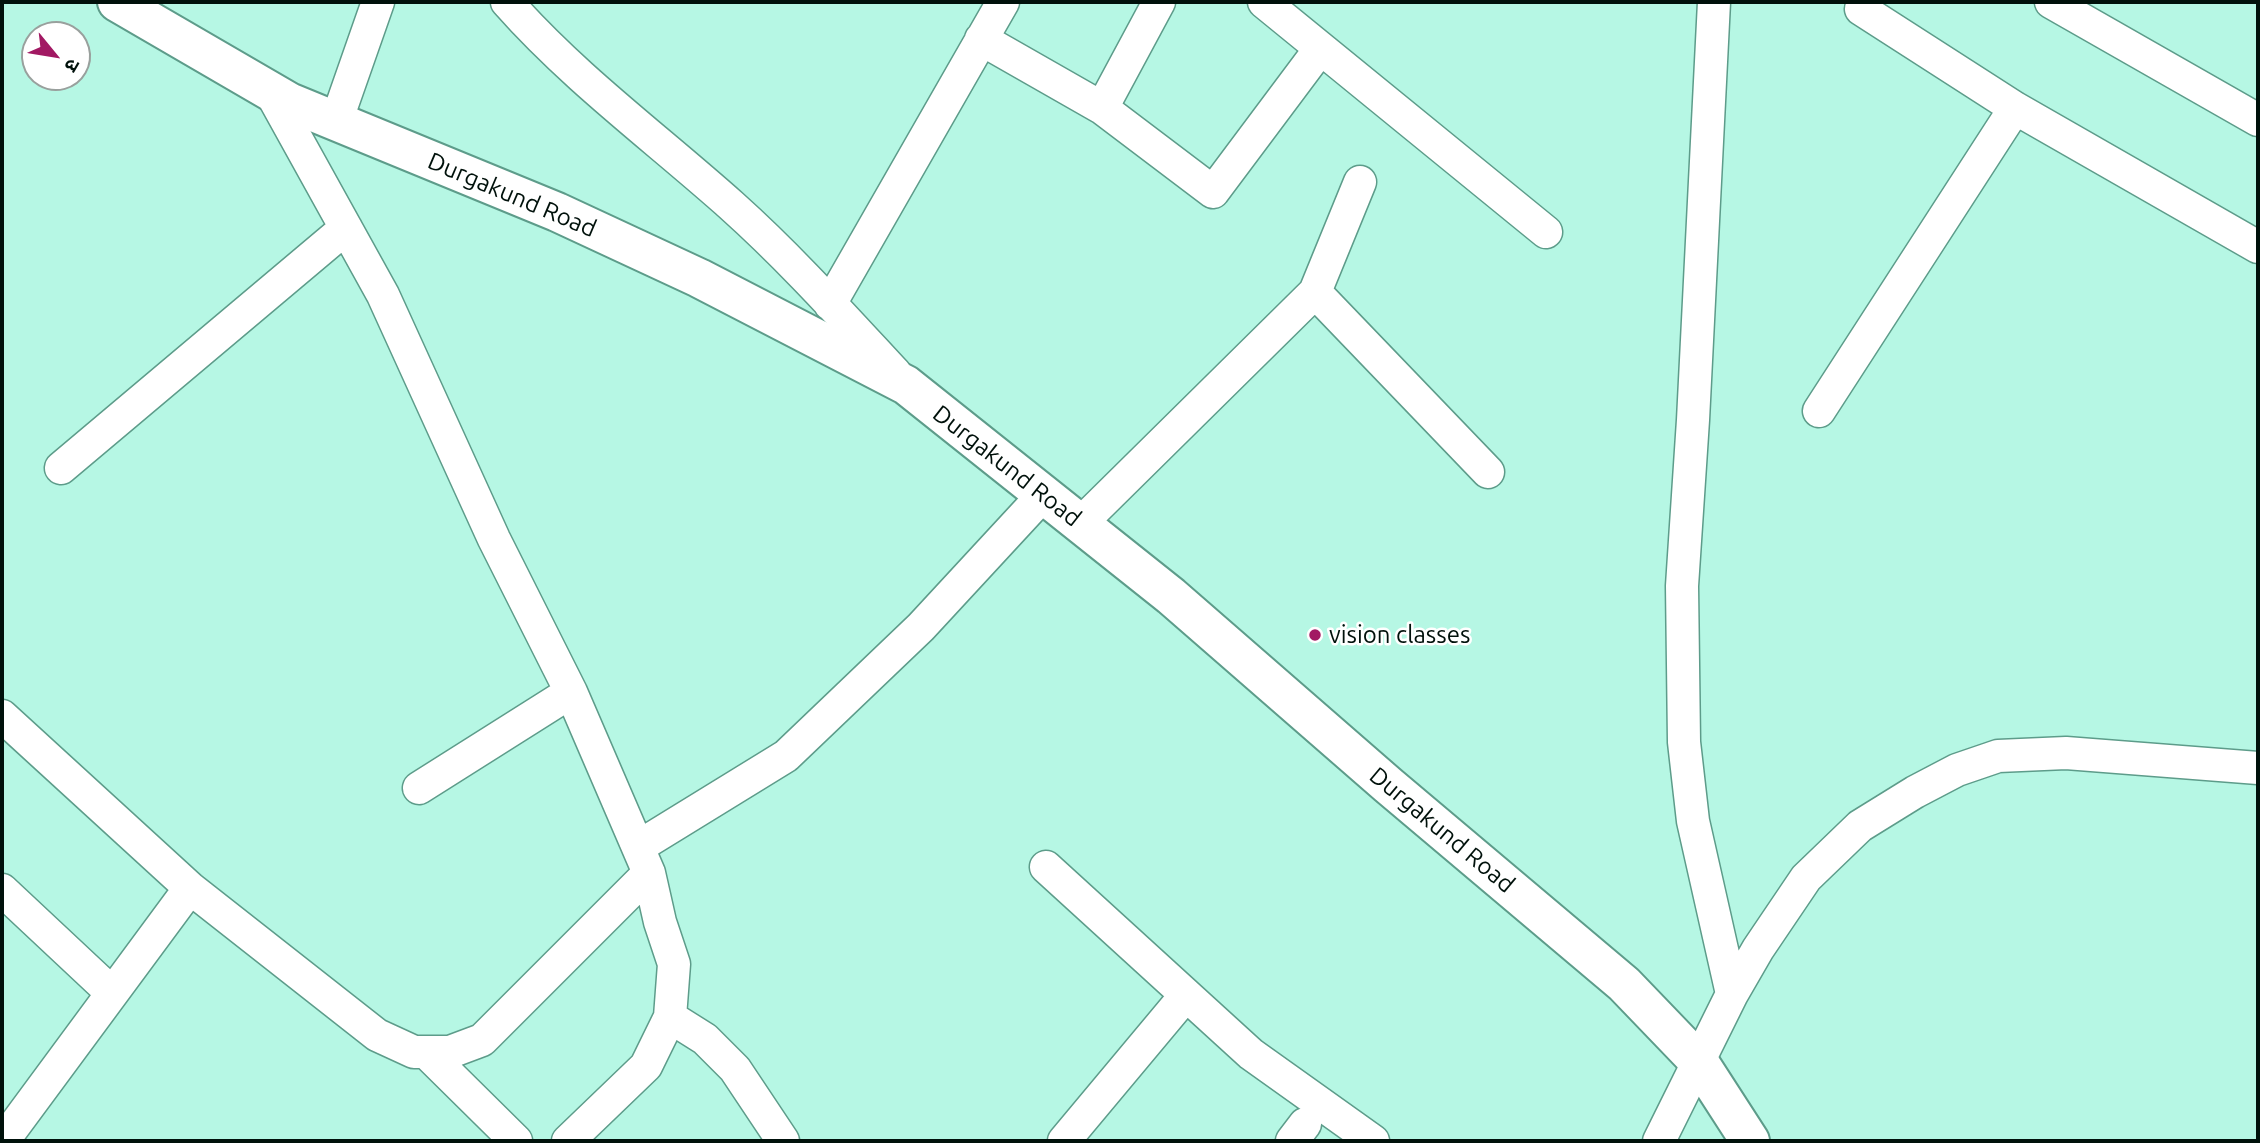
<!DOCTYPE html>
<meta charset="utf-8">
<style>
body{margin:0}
#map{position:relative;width:2260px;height:1143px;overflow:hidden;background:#b6f7e4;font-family:Ubuntu,"Noto Sans Devanagari",sans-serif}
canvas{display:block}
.frame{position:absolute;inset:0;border:4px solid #00110b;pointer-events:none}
.north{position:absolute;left:21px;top:21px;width:70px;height:70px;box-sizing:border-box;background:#fff;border:2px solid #99a09d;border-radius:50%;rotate:120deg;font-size:19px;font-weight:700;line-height:28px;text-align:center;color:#00110b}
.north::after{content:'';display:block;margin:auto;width:24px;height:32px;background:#a21963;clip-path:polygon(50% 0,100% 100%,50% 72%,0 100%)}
</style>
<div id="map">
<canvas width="2260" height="1143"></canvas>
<div class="frame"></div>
<div class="north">उ</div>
</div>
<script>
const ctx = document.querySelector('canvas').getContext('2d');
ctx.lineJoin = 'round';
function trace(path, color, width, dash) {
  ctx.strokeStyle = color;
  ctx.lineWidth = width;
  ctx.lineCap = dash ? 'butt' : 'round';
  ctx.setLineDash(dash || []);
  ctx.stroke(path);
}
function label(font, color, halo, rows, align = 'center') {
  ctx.font = font + ' Ubuntu,sans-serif';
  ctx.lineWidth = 5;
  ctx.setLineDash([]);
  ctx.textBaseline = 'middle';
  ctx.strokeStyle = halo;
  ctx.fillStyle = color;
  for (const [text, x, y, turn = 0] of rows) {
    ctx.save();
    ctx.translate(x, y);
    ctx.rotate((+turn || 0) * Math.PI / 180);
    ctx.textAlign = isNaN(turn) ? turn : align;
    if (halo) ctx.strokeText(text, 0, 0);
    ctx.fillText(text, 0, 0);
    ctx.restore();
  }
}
const minor = new Path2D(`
 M 507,2 C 574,78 657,139 732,206 C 789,257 843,317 895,373
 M 1264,2 L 1546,232
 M 1714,2 L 1693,420 L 1682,586 L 1684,742 L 1693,821 L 1732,994
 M 1865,2 L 1861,9 L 2015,108 L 2258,247
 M 2051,2 L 2258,120
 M 981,39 L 1102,108 L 1159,2
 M 270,91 L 383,295 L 494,539 L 571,692 L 649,873 L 660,922 L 674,964 L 670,1017 L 646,1066 L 568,1141
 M 1102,108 L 1213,192 L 1320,49
 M 336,122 L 378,2
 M 1315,292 L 1360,182
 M 830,304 L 1003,2
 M 1819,411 L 2015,108
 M 61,468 L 346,228
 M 1080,524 L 1315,292 L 1488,472
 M 2,716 L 190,888 L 377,1035 L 414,1052 L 450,1052 L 482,1040 L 649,873
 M 419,788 L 571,692
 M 638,847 L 786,756 L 921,627 L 1044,494
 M 1046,867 L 1251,1054 L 1373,1141
 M 2,890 L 112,993
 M 670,1017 L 705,1039 L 735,1069 L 783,1141
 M 426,1052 L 516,1141
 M 6,1137 L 190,888
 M 1064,1141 L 1186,995
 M 1292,1141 L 1305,1124
 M 1659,1141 L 1732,994 L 1758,949 L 1806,878 L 1860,826 L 1915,792 L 1957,770 L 1998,756 L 2066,753 L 2258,768`);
const primary = new Path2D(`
 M 117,2 L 289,102 L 557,212 L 699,278 L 906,385 L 1171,596 L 1388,785 L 1624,984 L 1699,1062 L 1750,1141`);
const markers = [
 [1315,635,7,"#a21963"]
];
const streetNames = [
 ["Durgakund Road",512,195,23],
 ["Durgakund Road",1007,466,38],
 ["Durgakund Road",1442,830,40]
];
const poiNames = [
 ["vision classes",1329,635]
];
trace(minor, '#5d9c8a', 35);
trace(primary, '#5d9c8a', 42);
trace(minor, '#fff', 32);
trace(primary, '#fff', 38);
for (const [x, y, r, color] of markers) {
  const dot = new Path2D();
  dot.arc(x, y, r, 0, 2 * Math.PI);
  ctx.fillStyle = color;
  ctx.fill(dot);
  trace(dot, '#fff', 2.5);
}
label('24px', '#00110b', '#fff', streetNames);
label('24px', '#00110b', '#fff', poiNames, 'left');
</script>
